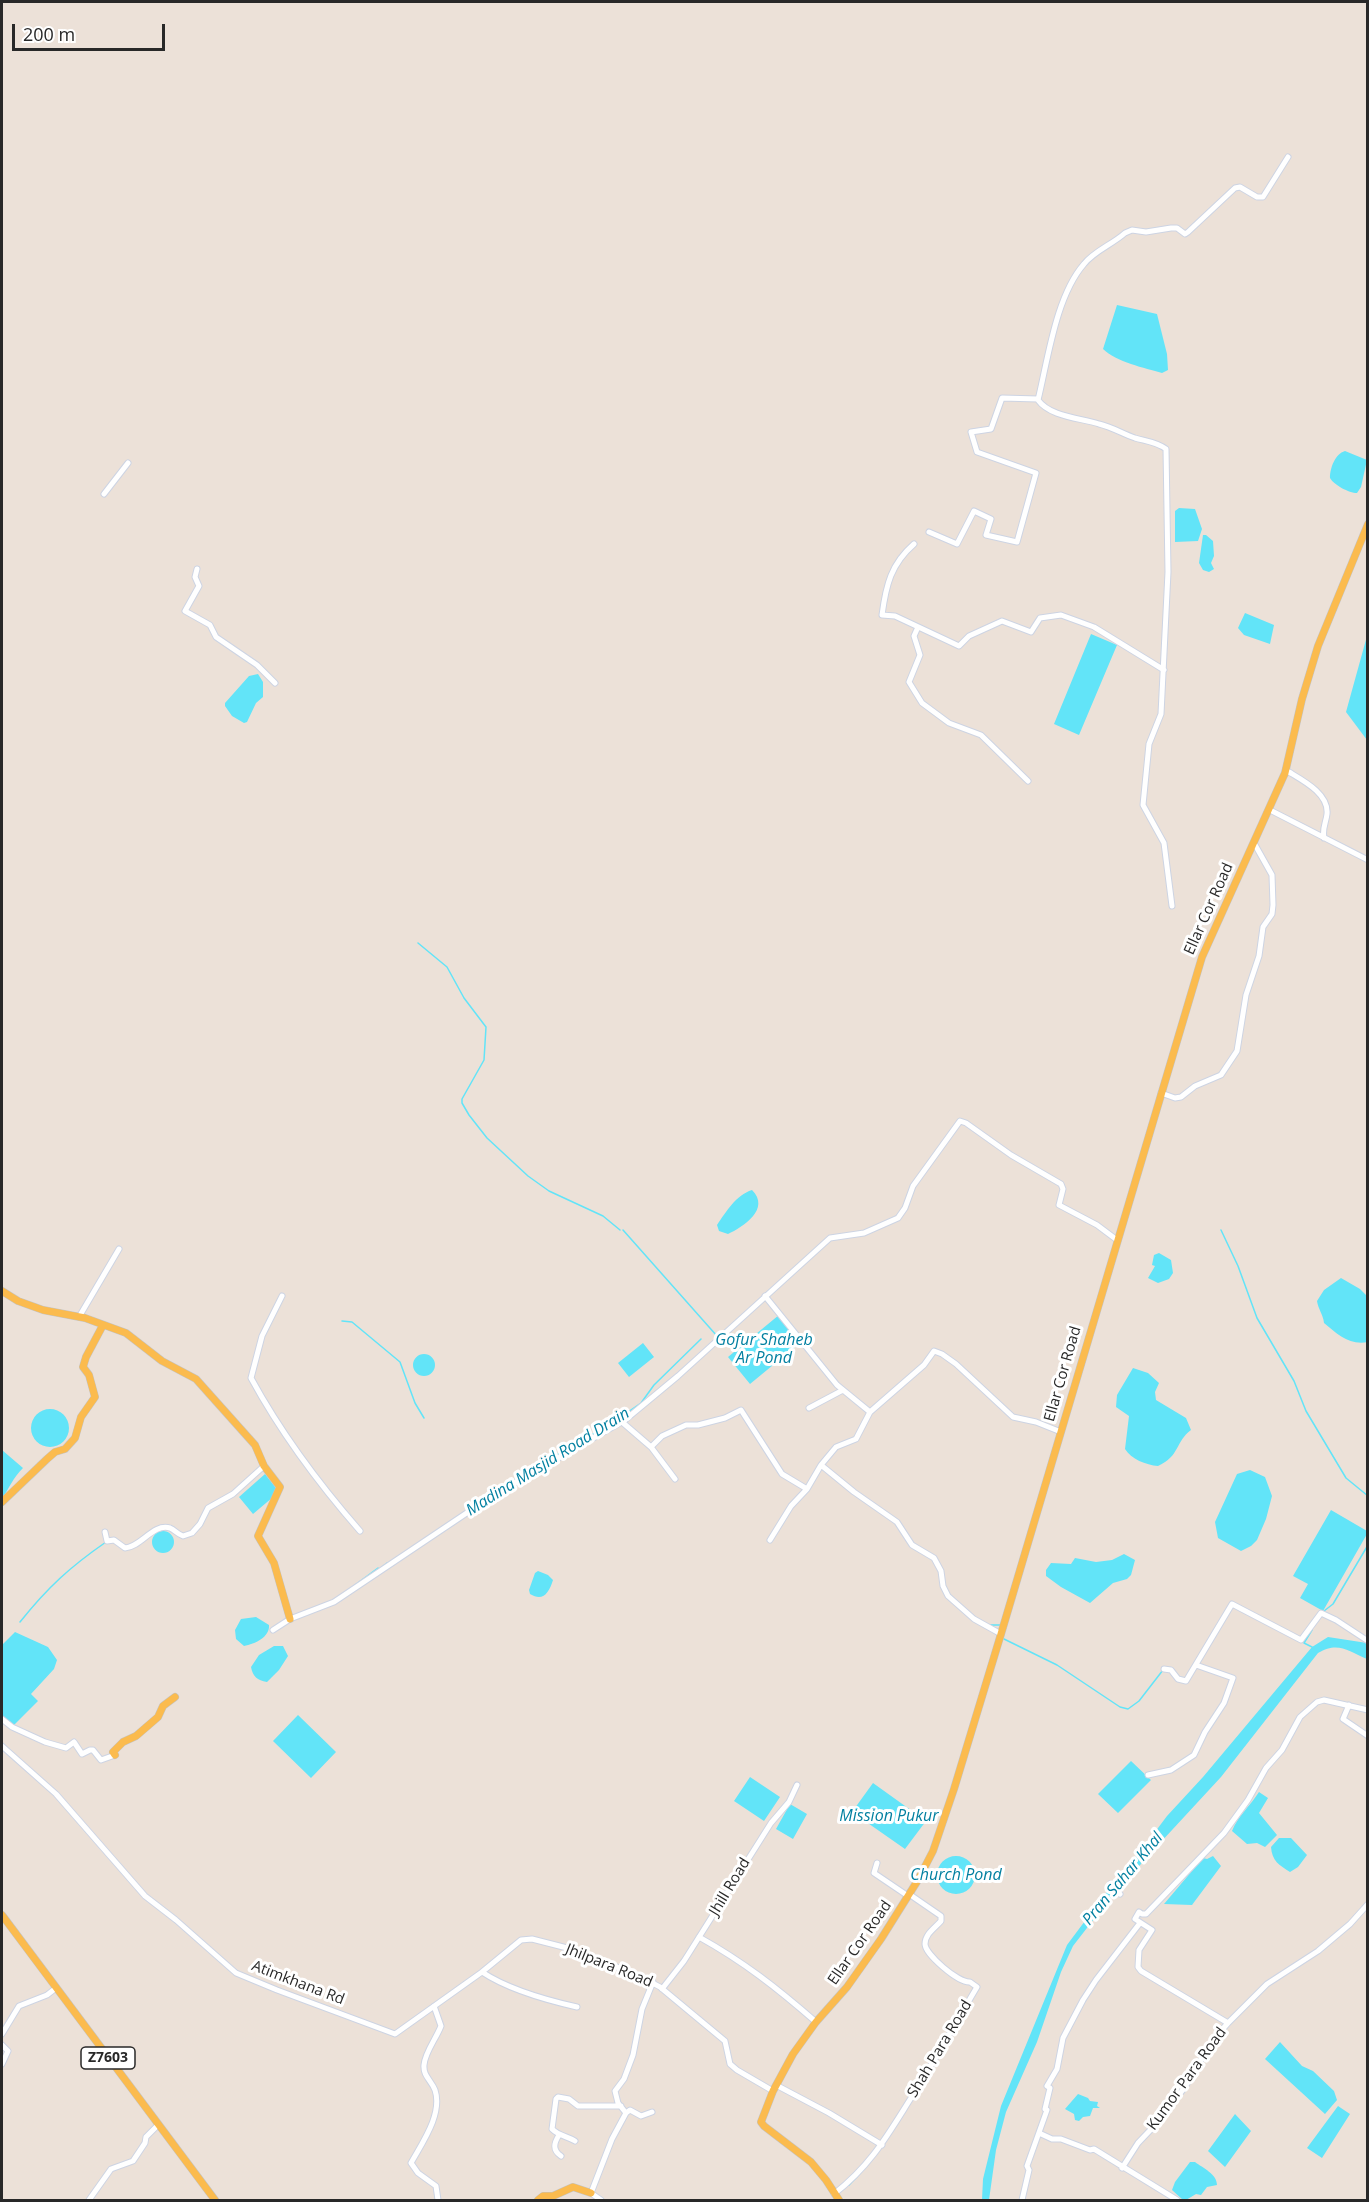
<!DOCTYPE html>
<style>
body{margin:0}
#map{position:relative;width:1369px;height:2202px;overflow:hidden;background:#ece1d8;font-family:"Open Sans",sans-serif}
canvas{display:block}
.frame{position:absolute;inset:0;border:3px solid #282828;pointer-events:none}
.scale{position:absolute;left:12px;top:24px;width:153px;height:27px;box-sizing:border-box;border:3px solid #282828;border-top:0;padding-left:8px;font-size:18px;line-height:21px;white-space:nowrap;color:#282828;-webkit-text-stroke:4px #fff;paint-order:stroke}
</style>
<div id="map">
<canvas width="1369" height="2202"></canvas>
<div class="frame"></div>
<div class="scale">200 m</div>
</div>
<script>
const ctx = document.querySelector('canvas').getContext('2d');
ctx.lineJoin = 'round';
function fill(path, color) {
  ctx.fillStyle = color;
  ctx.fill(path, 'evenodd');
}
function trace(path, color, width, dash) {
  ctx.strokeStyle = color;
  ctx.lineWidth = width;
  ctx.lineCap = dash ? 'butt' : 'round';
  ctx.setLineDash(dash || []);
  ctx.stroke(path);
}
function label(font, color, halo, rows, align = 'center') {
  ctx.font = font + ' "Open Sans",sans-serif';
  ctx.lineWidth = 6;
  ctx.setLineDash([]);
  ctx.textBaseline = 'middle';
  ctx.strokeStyle = halo;
  ctx.fillStyle = color;
  for (const [text, x, y, turn = 0] of rows) {
    ctx.save();
    ctx.translate(x, y);
    ctx.rotate((+turn || 0) * Math.PI / 180);
    ctx.textAlign = isNaN(turn) ? turn : align;
    if (halo) ctx.strokeText(text, 0, 0);
    ctx.fillText(text, 0, 0);
    ctx.restore();
  }
}
const water = new Path2D(`
 M 1117,305 L 1157,314 L 1167,354 L 1168,370 L 1162,373 C 1145,368 1116,362 1103,349 Z
 M 1345,451 L 1367,460 L 1361,487 L 1357,493 C 1349,493 1334,485 1330,478 C 1330,468 1335,454 1345,451 Z
 M 1179,508 L 1195,509 L 1202,529 L 1198,541 L 1175,542 L 1175,511 Z
 M 1203,535 L 1206,535 L 1213,541 L 1214,556 L 1211,563 L 1214,569 L 1209,572 L 1203,570 L 1199,563 Z
 M 1245,613 L 1274,625 L 1270,644 L 1244,635 L 1238,628 Z
 M 1091,634 L 1117,645 L 1079,735 L 1054,724 Z
 M 1367,636 L 1367,740 L 1346,712 Z
 M 258,674 L 263,682 L 263,697 L 256,703 L 247,722 L 244,723 L 232,716 L 225,706 L 225,703 L 249,676 Z
 M 752,1190 C 771,1209 743,1227 728,1234 L 719,1231 L 717,1225 C 726,1212 736,1195 752,1190 Z
 M 1159,1253 L 1171,1260 L 1173,1273 L 1169,1279 L 1158,1283 L 1148,1278 L 1155,1266 L 1152,1265 L 1154,1255 Z
 M 1341,1278 L 1360,1289 L 1367,1296 L 1368,1342 C 1350,1346 1337,1334 1324,1323 C 1323,1314 1318,1309 1317,1301 L 1324,1290 Z
 M 779,1315 L 801,1342 L 750,1384 L 728,1357 Z
 M 643,1343 L 654,1357 L 629,1377 L 618,1363 Z
 M413 1365a11 11 0 1 1 22 0a11 11 0 1 1-22 0Z
 M 1133,1368 L 1148,1373 L 1159,1383 L 1155,1392 L 1156,1400 L 1186,1418 L 1191,1430 C 1175,1442 1180,1456 1158,1466 C 1146,1465 1131,1459 1125,1449 L 1129,1416 L 1116,1407 L 1117,1395 Z
 M31 1428a19 19 0 1 1 38 0a19 19 0 1 1-38 0Z
 M 2,1450 L 23,1468 C 13,1478 9,1488 2,1499 Z
 M 1250,1470 L 1265,1477 L 1272,1496 L 1266,1519 L 1257,1540 L 1251,1546 L 1241,1551 L 1218,1538 L 1215,1522 L 1237,1474 Z
 M 265,1474 L 279,1492 L 253,1514 L 239,1497 Z
 M 1331,1510 L 1367,1531 L 1367,1534 L 1323,1611 L 1300,1598 L 1308,1584 L 1293,1576 Z
 M152 1542a11 11 0 1 1 22 0a11 11 0 1 1-22 0Z
 M 1124,1554 L 1135,1560 L 1131,1575 L 1127,1579 L 1113,1583 L 1090,1603 L 1061,1587 L 1046,1576 L 1046,1570 L 1051,1563 L 1071,1564 L 1075,1558 L 1096,1562 L 1112,1560 Z
 M 538,1571 L 548,1575 L 553,1580 C 549,1593 543,1602 530,1594 L 529,1590 L 535,1573 Z
 M 256,1617 L 269,1625 C 270,1637 255,1644 244,1646 L 236,1639 L 235,1630 L 241,1619 Z
 M 15,1632 L 48,1647 L 57,1660 L 54,1669 L 31,1694 L 38,1701 L 12,1727 L 2,1718 L 2,1645 Z
 M 1328,1637 L 1367,1643 L 1367,1659 C 1348,1651 1338,1641 1318,1653 L 1221,1777 L 1148,1856 L 1104,1906 L 1073,1946 L 1061,1972 L 1037,2042 L 1006,2112 L 996,2150 L 989,2200 L 982,2200 L 983,2179 L 1001,2106 L 1067,1945 L 1114,1882 L 1143,1848 L 1167,1816 L 1203,1777 L 1312,1647 Z
 M 274,1646 L 283,1646 L 288,1656 L 279,1670 L 267,1682 C 257,1680 253,1677 251,1667 L 259,1655 Z
 M 298,1715 L 336,1752 L 311,1778 L 273,1741 Z
 M 1131,1761 L 1151,1780 L 1118,1813 L 1098,1794 Z
 M 750,1777 L 780,1797 L 764,1821 L 734,1801 Z
 M 873,1783 L 926,1821 L 905,1849 L 852,1812 Z
 M 1259,1792 L 1268,1798 L 1259,1813 L 1277,1835 L 1265,1847 L 1257,1843 L 1247,1844 L 1232,1831 C 1238,1816 1250,1806 1259,1792 Z
 M 790,1804 L 807,1814 L 793,1839 L 776,1829 Z
 M 1279,1838 L 1291,1838 L 1307,1855 L 1298,1867 L 1290,1872 C 1279,1865 1272,1861 1271,1847 Z
 M 1213,1856 L 1221,1866 L 1192,1905 L 1164,1904 L 1203,1858 L 1207,1859 Z
 M937 1875a19 19 0 1 1 38 0a19 19 0 1 1-38 0Z
 M 1280,2042 L 1302,2066 L 1313,2071 L 1334,2091 L 1337,2100 L 1325,2114 L 1265,2059 Z
 M 1078,2094 L 1088,2098 L 1090,2101 L 1098,2102 L 1097,2106 L 1100,2108 L 1093,2108 L 1090,2116 L 1083,2117 L 1079,2121 L 1075,2120 L 1074,2114 L 1065,2109 Z
 M 1338,2106 L 1350,2114 L 1322,2158 L 1307,2148 Z
 M 1235,2114 L 1251,2131 L 1225,2167 L 1208,2151 Z
 M 1190,2162 L 1195,2162 C 1203,2168 1217,2174 1217,2185 L 1207,2187 L 1201,2195 L 1196,2194 L 1186,2200 L 1183,2200 L 1172,2190 L 1175,2182 Z`);
const stream = new Path2D(`
 M 418,943 L 447,967 L 464,998 L 486,1027 L 484,1060 L 462,1099 L 462,1103 L 469,1115 L 487,1138 L 528,1176 L 549,1191 L 603,1216 L 620,1230
 M 623,1230 L 717,1336
 M 1221,1230 L 1238,1266 L 1257,1318 L 1294,1381 L 1306,1411 L 1346,1478 L 1368,1496
 M 342,1321 L 352,1322 L 400,1362 L 415,1403 L 424,1418
 M 514,1480 L 612,1423 L 641,1403 L 654,1385 L 701,1339
 M 382,1567 L 387,1563
 M 355,1585 L 378,1568
 M 1324,1611 L 1333,1604 L 1368,1545
 M 20,1622 C 48,1587 70,1567 106,1542
 M 990,1625 L 1000,1625
 M 1312,1630 L 1304,1643 L 1312,1647
 M 1004,1639 L 1057,1665 L 1120,1707 L 1128,1709 L 1139,1701 L 1163,1670
 M 849,2185 L 864,2169`);
const minor = new Path2D(`
 M 104,494 L 128,463
 M 929,532 L 957,544 L 974,511 L 991,519 L 986,535 L 1017,542 L 1036,473 L 977,452 L 971,432 L 991,429 L 1002,398 L 1038,399
 M 914,544 C 891,564 886,585 882,615 L 895,616 L 959,646 L 969,636 L 1002,621 L 1031,632 L 1040,618 L 1061,615 L 1094,627 L 1164,670
 M 197,569 L 195,577 L 199,586 L 185,611 L 210,625 L 216,637 L 257,665 L 275,683
 M 918,627 L 914,636 L 920,655 L 909,682 L 922,703 L 949,723 L 981,735 L 1028,781
 M 1289,772 C 1304,781 1329,794 1327,814 C 1326,823 1322,828 1324,838
 M 1270,810 L 1368,860
 M 1172,906 L 1164,843 L 1143,805 L 1149,744 L 1161,714 L 1168,572 L 1166,449 C 1157,442 1145,441 1135,438 C 1123,434 1112,427 1099,424 C 1081,418 1050,417 1038,400 C 1048,359 1056,296 1084,264 C 1094,251 1113,244 1125,233 L 1132,230 L 1146,232 L 1171,228 L 1177,228 L 1185,234 L 1188,232 L 1235,188 L 1240,187 L 1257,197 L 1263,197 L 1288,157
 M 1161,1093 L 1175,1098 L 1181,1097 L 1195,1086 L 1221,1075 L 1237,1051 L 1246,995 L 1259,956 L 1263,927 L 1272,914 L 1273,905 L 1272,875 L 1254,843
 M 282,1296 L 262,1336 L 251,1378 C 281,1433 318,1483 360,1531
 M 765,1296 L 837,1385 L 870,1412 L 856,1439 L 836,1447 L 821,1465
 M 79,1317 L 119,1249
 M 809,1408 L 843,1390
 M 870,1412 L 924,1365 L 934,1351 L 942,1354 L 956,1364 L 1013,1417 L 1036,1422 L 1061,1432
 M 622,1422 L 651,1447
 M 675,1479 L 651,1447 L 662,1436 L 686,1425 L 698,1425 L 725,1418 L 741,1410 L 782,1474 L 807,1489
 M 105,1532 L 107,1541 L 114,1540 L 125,1548 C 141,1547 153,1523 170,1528 C 175,1530 177,1534 183,1536 L 192,1533 L 200,1524 L 208,1508 L 233,1494 L 264,1466
 M 770,1540 L 791,1506 L 807,1489 L 821,1465 L 854,1492 L 897,1522 L 912,1545 L 934,1558 L 941,1571 L 943,1586 L 948,1596 L 974,1619 L 1001,1634
 M 273,1630 L 290,1619 L 334,1602 L 492,1496 L 625,1420 L 678,1376 L 830,1238 L 864,1233 L 898,1218 L 905,1208 L 913,1186 L 960,1121 L 966,1123 L 1011,1155 L 1061,1184 L 1063,1189 L 1059,1205 L 1097,1225 L 1117,1240
 M 1164,1669 L 1171,1670 L 1178,1679 L 1186,1681 L 1232,1604 L 1301,1640 L 1321,1613 L 1336,1620 L 1368,1641
 M 1349,1705 L 1343,1719 L 1368,1736
 M 2,1719 L 12,1727 L 45,1742 L 66,1748 L 74,1742 L 82,1754 L 90,1750 L 93,1750 L 101,1760 L 115,1755
 M 2,1746 L 56,1794 L 145,1896 L 176,1920 L 236,1973 L 277,1990 L 395,2034 L 482,1972 C 509,1990 546,2000 577,2007
 M 1148,1775 L 1171,1770 L 1194,1755 L 1205,1732 L 1224,1703 L 1233,1678 L 1196,1665
 M 877,1863 L 874,1873 L 908,1896
 M 1110,1884 L 1120,1894
 M 699,1937 C 744,1962 777,1988 816,2022
 M 482,1972 L 521,1940 L 532,1939 L 575,1950 L 639,1976 L 660,1987 L 725,2041 L 730,2064 L 737,2070 L 773,2091
 M 662,1989 L 684,1961 L 771,1823 L 789,1802 L 797,1785
 M 434,2006 L 441,2026 C 436,2039 425,2052 424,2065 C 423,2076 431,2080 435,2090 C 443,2114 422,2143 411,2163 L 418,2173 L 436,2186 L 438,2200
 M 1228,2023 L 1141,1971 L 1138,1967 L 1139,1950 L 1152,1930 L 1135,1919 L 1139,1912 L 1142,1914 L 1146,1914 L 1224,1833 L 1248,1800 L 1266,1768 L 1282,1750 L 1300,1717 L 1317,1702 L 1324,1700 L 1368,1710
 M 2,2034 L 19,2006 L 47,1995 L 56,1988
 M 2,2045 L 8,2051 L 2,2064
 M 776,2085 L 829,2113 L 882,2145
 M 626,2113 L 630,2110 L 641,2116 L 652,2112
 M 1039,2133 L 1052,2139 L 1061,2139 L 1090,2150 L 1094,2149 L 1177,2200
 M 559,2135 C 554,2143 552,2150 561,2156
 M 575,2141 C 567,2136 559,2136 552,2129 L 556,2099 L 558,2097 L 569,2099 L 578,2106 L 621,2106
 M 1122,2168 L 1138,2143 L 1157,2123 L 1185,2087 L 1212,2041 L 1228,2023 L 1267,1984 L 1318,1951 L 1350,1924 L 1368,1904
 M 834,2194 C 871,2165 887,2136 911,2098 C 934,2062 955,2024 977,1987 L 970,1982 C 958,1983 925,1954 925,1944 C 925,1934 935,1928 941,1921 L 941,1916 L 909,1894
 M 89,2200 L 111,2169 L 133,2161 L 145,2143 L 146,2137 L 158,2125
 M 601,2200 L 591,2193 L 612,2139 L 626,2113 L 618,2103 L 615,2091 L 624,2079 L 633,2055 L 642,2009 L 653,1982
 M 1022,2200 L 1029,2170 L 1027,2166 L 1047,2110 L 1045,2109 L 1050,2088 L 1047,2086 L 1057,2069 L 1063,2038 L 1083,2000 L 1096,1980 L 1140,1923`);
const major = new Path2D(`
 M 2,1291 L 18,1301 L 43,1310 L 85,1318 L 126,1333 L 162,1361 L 196,1379 L 255,1445 L 264,1466 L 280,1487 L 258,1536 L 274,1563 L 290,1619
 M 2,1502 L 47,1459 L 55,1452 L 65,1449 L 75,1438 L 81,1417 L 95,1397 L 89,1375 L 83,1367 L 86,1357 L 103,1325
 M 115,1755 L 113,1752 L 123,1742 L 136,1736 L 158,1717 L 163,1706 L 175,1697
 M 2,1915 L 215,2200
 M 538,2200 L 543,2196 L 553,2196 L 573,2187 L 591,2193
 M 839,2200 L 826,2180 L 811,2162 L 764,2126 L 761,2122 L 773,2091 L 793,2054 L 816,2022 L 847,1987 L 881,1939 L 918,1880 L 933,1851 L 954,1789 L 1001,1634 L 1202,957 L 1285,773 L 1302,699 L 1318,646 L 1368,524`);
const shields = [
 [108,2058,54]
];
const shieldNames = [
 ["Z7603",108,2058]
];
const streetNames = [
 ["Ellar Cor Road",1209,909,-66],
 ["Ellar Cor Road",1063,1374,-74],
 ["Jhill Road",730,1887,-59],
 ["Ellar Cor Road",860,1943,-55],
 ["Jhilpara Road",609,1966,22],
 ["Atimkhana Rd",298,1983,21],
 ["Shah Para Road",940,2049,-59],
 ["Kumor Para Road",1187,2079,-54]
];
const waterNames = [
 ["Gofur Shaheb",764,1340],
 ["Ar Pond",764,1358],
 ["Madina Masjid Road Drain",548,1462,-32],
 ["Mission Pukur",889,1816],
 ["Church Pond",956,1875],
 ["Pran Sahar Khal",1123,1879,-50]
];
fill(water, '#62e4f8');
trace(stream, '#62e4f8', 1.5);
trace(minor, '#cdd4e3', 7);
trace(major, '#c3c3c3', 8);
trace(minor, '#fff', 5);
trace(major, '#fbbb4e', 7);
for (const [x, y, w] of shields) {
  const box = new Path2D();
  box.roundRect(x - w / 2, y - 11, w, 22, 4.5);
  ctx.fillStyle = '#fff';
  ctx.fill(box);
  trace(box, '#282828', 1.5);
}
label('bold 14px', '#282828', null, shieldNames);
label('15px', '#282828', '#fff', streetNames);
label('italic 16px', '#0380a1', '#fff', waterNames);
</script>
